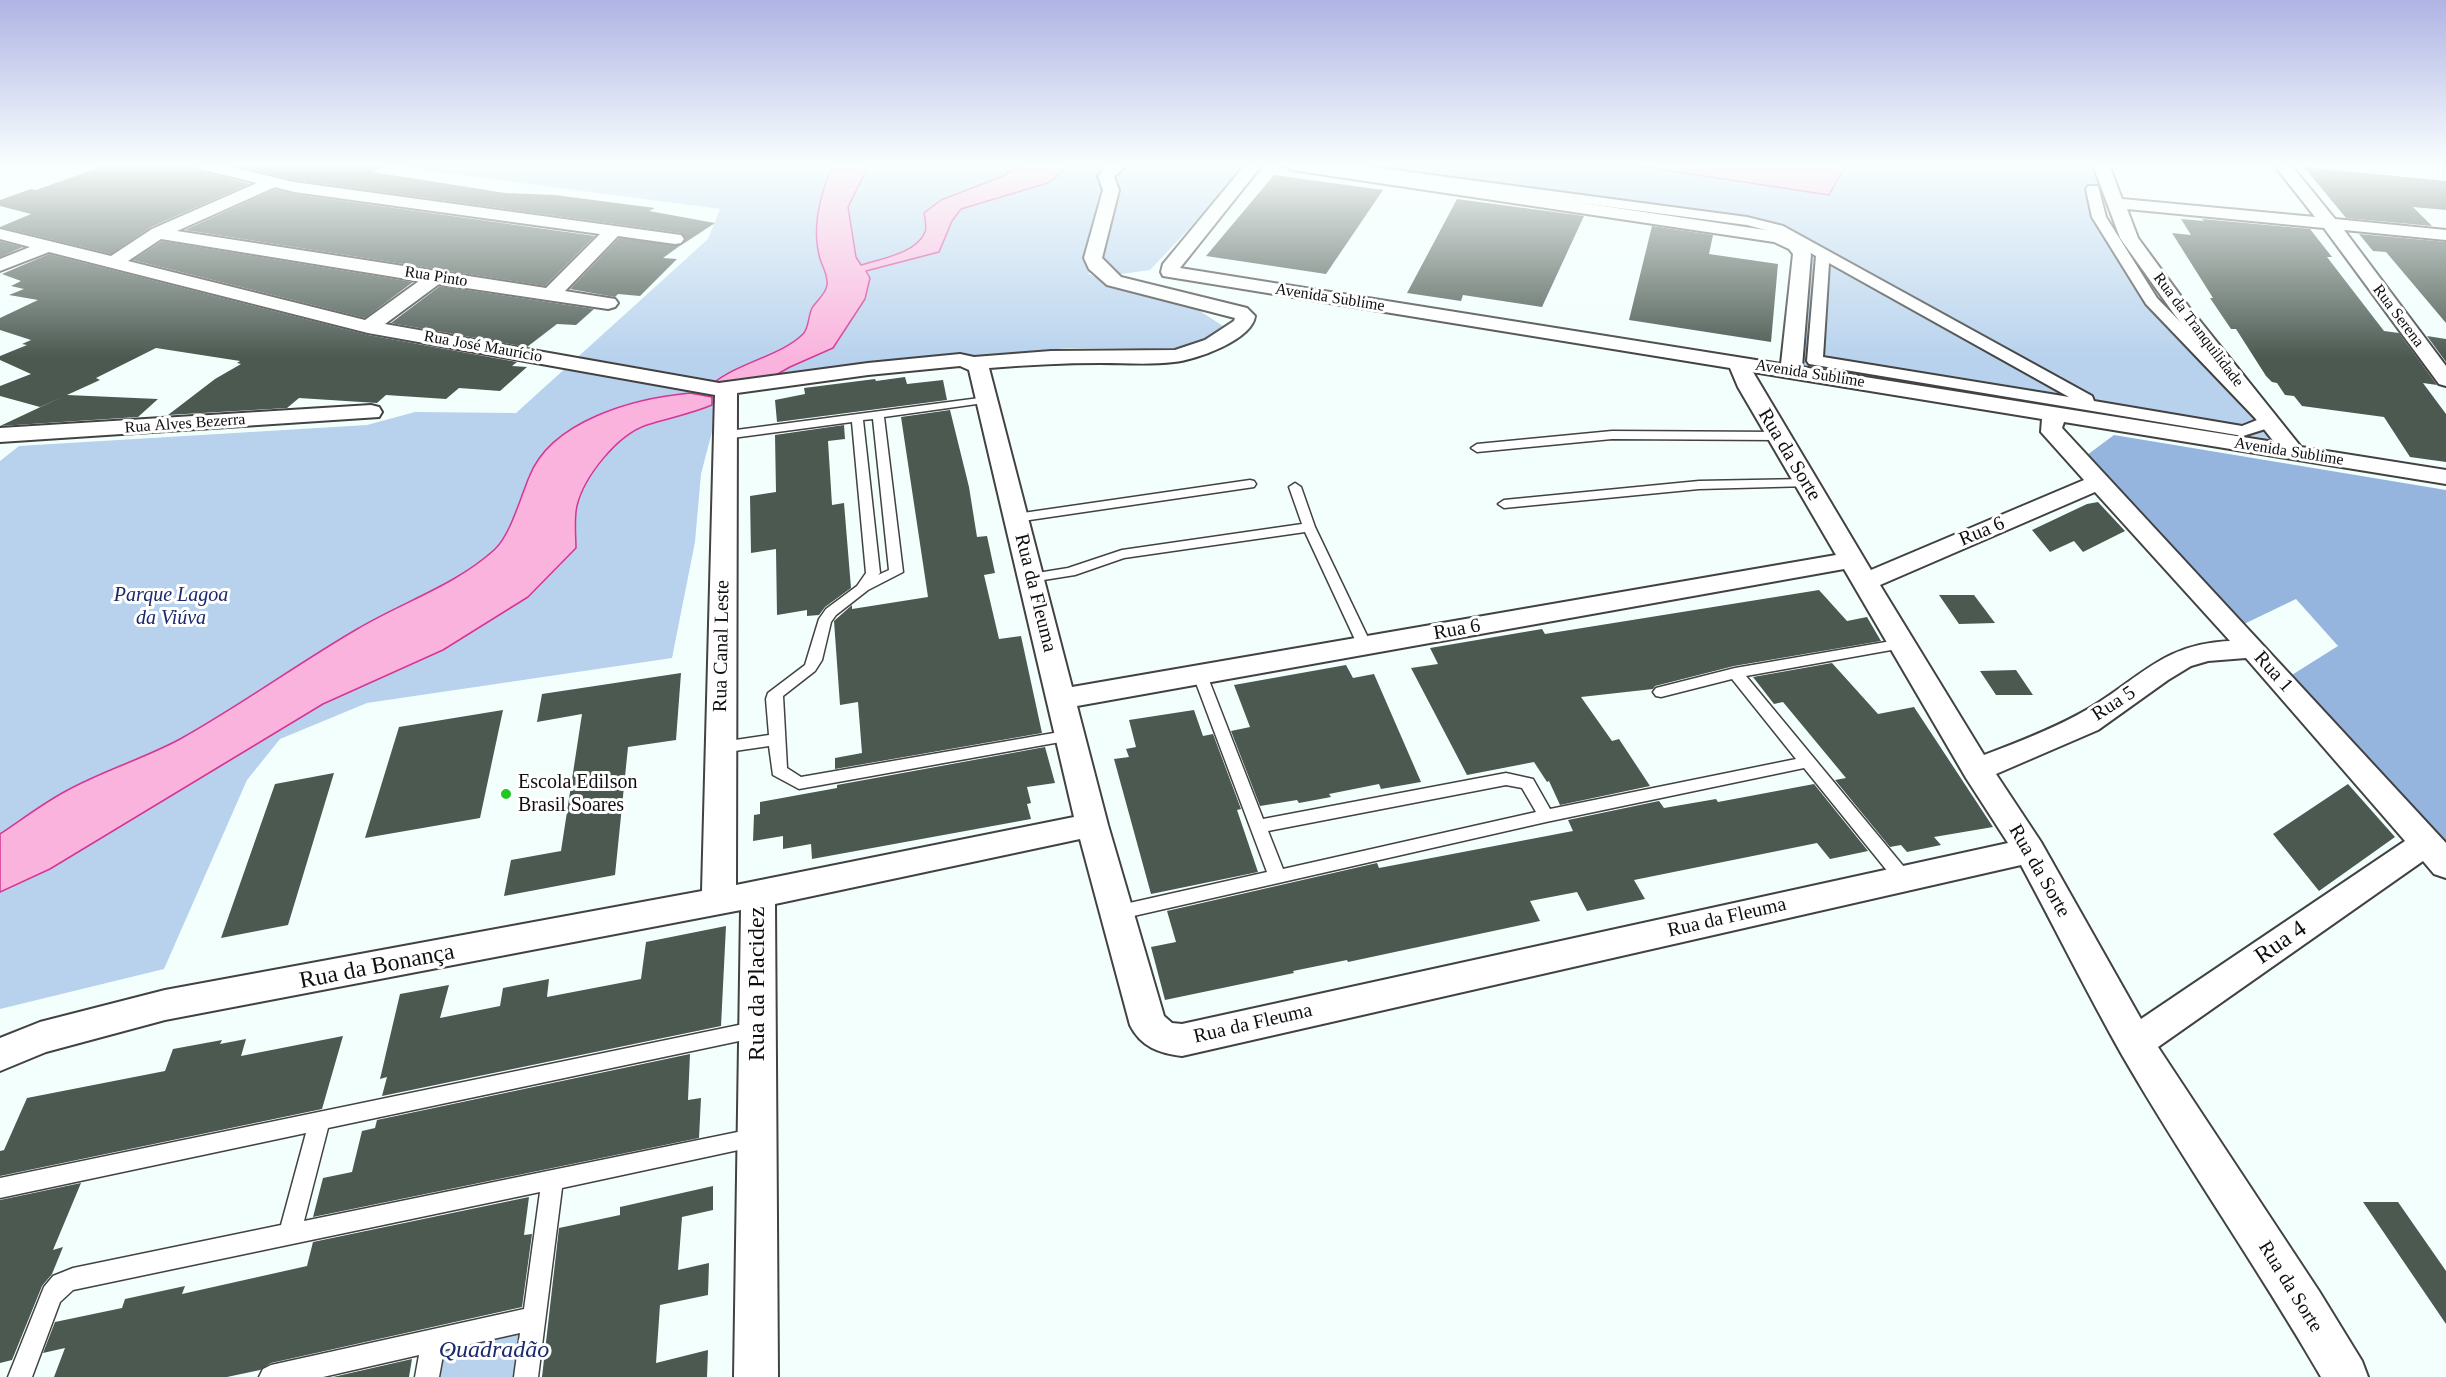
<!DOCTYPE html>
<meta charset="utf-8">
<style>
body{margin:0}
canvas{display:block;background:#f2fffd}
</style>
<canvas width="2446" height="1377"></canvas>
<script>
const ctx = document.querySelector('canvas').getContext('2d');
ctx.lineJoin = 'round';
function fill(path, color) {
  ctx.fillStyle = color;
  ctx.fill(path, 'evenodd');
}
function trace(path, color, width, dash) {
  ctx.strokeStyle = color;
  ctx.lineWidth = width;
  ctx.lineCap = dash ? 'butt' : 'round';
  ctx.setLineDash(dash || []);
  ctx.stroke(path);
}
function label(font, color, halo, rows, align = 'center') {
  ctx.font = font + ' Georgia,serif';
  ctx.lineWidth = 6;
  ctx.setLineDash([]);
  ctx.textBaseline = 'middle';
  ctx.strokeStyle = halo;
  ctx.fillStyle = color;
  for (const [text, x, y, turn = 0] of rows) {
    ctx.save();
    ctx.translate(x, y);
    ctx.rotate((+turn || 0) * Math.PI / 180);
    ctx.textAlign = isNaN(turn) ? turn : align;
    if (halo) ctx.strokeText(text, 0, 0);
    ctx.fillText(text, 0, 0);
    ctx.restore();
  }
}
const green = new Path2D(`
 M 384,165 L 1249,165 L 1150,270 L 1121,274 L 1087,273 L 1128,292 L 1197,309 L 1232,332 L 1188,348 L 1068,348 L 880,364 L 725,391 L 718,409 L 701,474 L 695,542 L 672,658 L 367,703 L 280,739 L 247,780 L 164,969 L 0,1009 L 0,461 L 19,446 L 367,425 L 415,412 L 516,413 L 708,239 L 720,209 Z
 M 1309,165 L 2101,165 L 2106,172 L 2093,189 L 2099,217 L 2151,301 L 2269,422 L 2259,426 L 2274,444 L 1801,367 L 1812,252 L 1766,228 Z
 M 525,1315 L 518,1377 L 423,1377 L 430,1341 Z`);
const forest = new Path2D(`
 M 2114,435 L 2446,490 L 2446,844 L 2287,678 L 2338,646 L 2296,599 L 2242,625 L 2083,458 Z`);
const water = new Path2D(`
 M 833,165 L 869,165 L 848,207 L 856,257 L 861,265 C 880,259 917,253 925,232 C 927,227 925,219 924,213 L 941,200 L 1003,176 L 1021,165 L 1070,165 L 1048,183 L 961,209 L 952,221 L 939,252 L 866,271 L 870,278 L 865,299 L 833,348 L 790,367 L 760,384 L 711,385 C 738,362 781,356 803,334 C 809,328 808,316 812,308 C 816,301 826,294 827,285 C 828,275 823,268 820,259 C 811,227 820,194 833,165 Z
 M 1632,165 L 1846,165 L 1829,195 Z
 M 690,393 L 712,397 L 712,405 C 691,414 669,418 647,425 C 617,435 584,477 577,506 C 574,519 576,535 576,548 L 528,597 L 443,650 L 323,704 L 50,869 L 0,892 L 0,834 C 21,820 42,804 64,792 C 101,771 143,759 180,739 C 241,705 297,664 357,629 C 402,602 454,586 494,550 C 510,536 521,496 529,477 C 551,420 635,398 690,393 Z`);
const building = new Path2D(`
 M 106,165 L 191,165 L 194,170 L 250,184 L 151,227 L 111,254 L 0,227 L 31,214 L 0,206 L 0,200 L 31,189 L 36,190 Z
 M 233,165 L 386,165 L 373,172 L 505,193 L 555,195 L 655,208 L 649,211 L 715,223 L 683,244 L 686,239 L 681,233 L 294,180 Z
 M 2304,167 L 2446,181 L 2446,210 L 2413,207 L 2432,226 L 2346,218 Z
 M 1274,175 L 1383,190 L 1326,274 L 1206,256 Z
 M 275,189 L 294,194 L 595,236 L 545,286 L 185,230 Z
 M 1457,199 L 1584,216 L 1542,307 L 1463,295 L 1461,301 L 1407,293 Z
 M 2181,219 L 2204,221 L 2202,219 L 2310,229 L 2332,257 L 2327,257 L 2384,331 L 2399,333 L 2437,385 L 2423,383 L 2446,414 L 2446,462 L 2410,457 L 2384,417 L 2302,406 L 2294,396 L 2285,395 L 2277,383 L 2272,382 L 2266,376 L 2236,329 L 2231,329 L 2210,298 L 2213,298 L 2172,233 L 2191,235 Z
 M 1652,226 L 1713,235 L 1709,254 L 1778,264 L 1771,342 L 1629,320 Z
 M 2359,234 L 2446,242 L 2446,323 L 2386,252 L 2373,251 Z
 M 619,238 L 681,245 L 663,258 L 677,259 L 640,296 L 618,294 L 615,297 L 570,289 Z
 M 0,241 L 23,247 L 0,257 Z
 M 162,241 L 413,282 L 365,318 L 133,260 Z
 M 49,254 L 368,335 L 517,362 L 512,366 L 527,367 L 500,391 L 459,388 L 446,399 L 386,395 L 377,403 L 299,398 L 287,408 L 168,415 L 215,379 L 241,364 L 237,363 L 240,361 L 156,348 L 96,378 L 100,380 L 67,395 L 158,399 L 138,417 L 0,426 L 64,396 L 40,407 L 0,396 L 0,386 L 31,374 L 0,360 L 0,356 L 27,345 L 22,344 L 31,340 L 0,330 L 0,318 L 38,300 L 9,295 L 24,289 L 11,286 L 21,281 L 2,274 Z
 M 440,286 L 594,309 L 576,325 L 557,324 L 527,347 L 391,323 Z
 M 2427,336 L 2446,339 L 2446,362 Z
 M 905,377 L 907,384 L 943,380 L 947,400 L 777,422 L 775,400 L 805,394 L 804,388 L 875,379 L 876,381 Z
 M 950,410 L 969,487 L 977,537 L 987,536 L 995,573 L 984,575 L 999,639 L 1021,636 L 1042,733 L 835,769 L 835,758 L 862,753 L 858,702 L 840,705 L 834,621 L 852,605 L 852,609 L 928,597 L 901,417 Z
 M 844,425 L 845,439 L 828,441 L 832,505 L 844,503 L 851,588 L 825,607 L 819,615 L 807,616 L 807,610 L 777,615 L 776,549 L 751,553 L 750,496 L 776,492 L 775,435 Z
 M 2098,502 L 2125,531 L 2083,552 L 2074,541 L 2050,552 L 2032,530 L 2087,504 Z
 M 1819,590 L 1847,621 L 1867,617 L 1881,641 L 1734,666 L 1655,686 L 1653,689 L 1581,697 L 1612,741 L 1619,739 L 1650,786 L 1560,805 L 1549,781 L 1547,782 L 1534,762 L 1467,775 L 1411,668 L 1438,664 L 1430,648 L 1542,629 L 1545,634 Z
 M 1939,595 L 1974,595 L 1995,623 L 1959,624 Z
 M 1832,663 L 1878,714 L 1914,707 L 1993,827 L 1934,837 L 1941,845 L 1907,852 L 1901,845 L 1890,847 L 1835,780 L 1846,778 L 1783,702 L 1774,704 L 1753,677 Z
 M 1346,665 L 1353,678 L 1374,674 L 1421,782 L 1381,789 L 1379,784 L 1329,794 L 1331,797 L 1299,803 L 1297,800 L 1260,806 L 1231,731 L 1250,727 L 1234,685 Z
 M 2016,670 L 2033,695 L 1996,695 L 1980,671 Z
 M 681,673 L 676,740 L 628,747 L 615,875 L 504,896 L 511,860 L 561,851 L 582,714 L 537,722 L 542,694 Z
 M 503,710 L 480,818 L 365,838 L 399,727 Z
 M 1194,710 L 1203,736 L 1213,734 L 1241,809 L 1237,810 L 1258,872 L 1151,894 L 1114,759 L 1129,757 L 1126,749 L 1136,747 L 1129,720 Z
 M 1045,747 L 1055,783 L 1027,787 L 1031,803 L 1027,804 L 1031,819 L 812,859 L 811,844 L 783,849 L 783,836 L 753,841 L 754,815 L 760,814 L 760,802 L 837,788 L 837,785 Z
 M 334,773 L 288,925 L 221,938 L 275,784 Z
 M 1814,784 L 1868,851 L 1830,859 L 1817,843 L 1634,880 L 1645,899 L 1587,911 L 1577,892 L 1530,901 L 1540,921 L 1348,962 L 1347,960 L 1293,971 L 1294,973 L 1165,1000 L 1151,947 L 1176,942 L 1167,911 L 1377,863 L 1379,868 L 1573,831 L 1568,820 L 1659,801 L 1664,808 L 1716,799 L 1718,802 Z
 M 2348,784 L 2395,837 L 2319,891 L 2273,834 Z
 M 726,926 L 721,1026 L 382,1096 L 387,1077 L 380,1079 L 400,994 L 449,985 L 440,1018 L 500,1006 L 503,988 L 549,979 L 547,997 L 641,979 L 646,942 Z
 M 343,1036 L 322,1109 L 0,1176 L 0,1151 L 4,1150 L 27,1098 L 165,1071 L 173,1049 L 222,1040 L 220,1044 L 246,1039 L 241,1056 Z
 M 690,1054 L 688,1100 L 701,1098 L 699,1138 L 313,1217 L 323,1178 L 352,1172 L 362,1131 L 375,1128 L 377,1120 Z
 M 81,1183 L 53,1250 L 63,1247 L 52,1274 L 42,1286 L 12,1360 L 0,1363 L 0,1200 Z
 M 713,1186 L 713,1210 L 682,1217 L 678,1270 L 709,1263 L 708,1295 L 660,1305 L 656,1363 L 708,1350 L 707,1377 L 542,1377 L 559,1228 L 620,1215 L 620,1207 Z
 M 529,1197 L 524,1235 L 532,1234 L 522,1307 L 271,1363 L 260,1370 L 227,1377 L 54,1377 L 65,1348 L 43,1353 L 55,1322 L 122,1308 L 125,1299 L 185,1286 L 182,1294 L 307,1266 L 313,1242 Z
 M 2363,1202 L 2398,1202 L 2446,1271 L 2446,1324 Z
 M 412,1359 L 409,1377 L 333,1377 Z`);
const service = new Path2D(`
 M 987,397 L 993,400 L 991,402 L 884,417 L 903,572 L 868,590 L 836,615 L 831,622 L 822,660 L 815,671 L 783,696 L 787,768 L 801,777 L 1071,730 L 1077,731 L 1079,735 L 1077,739 L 799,789 L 773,775 L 769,746 L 721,753 L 715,751 L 713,747 L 715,743 L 769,735 L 766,699 L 768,693 L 805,665 L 819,619 L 826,609 L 857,586 L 866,573 L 852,422 L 725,439 L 721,438 L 721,432 ZM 873,419 L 889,570 L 878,575 L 880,573 L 863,420 Z
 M 1612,431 L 1778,432 L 1784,436 L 1778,440 L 1612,439 L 1477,452 L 1471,448 L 1477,444 Z
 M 1806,479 L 1812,483 L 1810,486 L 1699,489 L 1504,508 L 1498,504 L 1504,500 L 1699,481 Z
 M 1250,480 L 1254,481 L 1256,484 L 1254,487 L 1016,522 L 1010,518 L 1016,514 Z
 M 1295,483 L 1301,487 L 1315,527 L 1372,646 L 1370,649 L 1360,649 L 1358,646 L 1305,532 L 1124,558 L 1075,575 L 1031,582 L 1024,578 L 1031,574 L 1068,568 L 1122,550 L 1302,524 L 1289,487 Z
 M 1903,639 L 1910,644 L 1908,647 L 1746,676 L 1909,873 L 1912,878 L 1909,883 L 1903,885 L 1897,883 L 1804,768 L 1546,822 L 1116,920 L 1110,918 L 1107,913 L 1110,908 L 1116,906 L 1267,872 L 1193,675 L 1195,672 L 1200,670 L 1207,675 L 1263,819 L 1506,773 L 1533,779 L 1550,809 L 1796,759 L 1732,679 L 1661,697 L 1656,696 L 1653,692 L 1656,688 L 1735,668 ZM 1506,785 L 1522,788 L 1536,812 L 1283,869 L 1268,831 Z
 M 758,1021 L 765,1023 L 768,1029 L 765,1035 L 758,1037 L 328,1128 L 304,1221 L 757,1128 L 764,1130 L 767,1137 L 764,1144 L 757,1146 L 562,1188 L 538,1377 L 514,1377 L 520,1333 L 444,1350 L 439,1377 L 415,1377 L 419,1355 L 323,1377 L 259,1377 L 263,1369 L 271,1365 L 524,1309 L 540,1192 L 73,1290 L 60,1302 L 32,1377 L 8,1377 L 44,1287 L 53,1276 L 73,1268 L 281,1225 L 306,1133 L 0,1198 L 0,1178 Z`);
const pedestrian = new Path2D(`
 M 1319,165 L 1356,165 L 1747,217 L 1783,226 L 2092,396 L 2094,401 L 2242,426 L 2257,420 L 2146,304 L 2092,217 L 2086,189 L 2088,186 L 2098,186 L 2106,217 L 2157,298 L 2278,422 L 2275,426 L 2243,436 L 1809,364 L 1807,361 L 1816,256 L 1773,232 L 1747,225 L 1325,169 ZM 1829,263 L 2069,397 L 1823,357 Z`);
const minor = new Path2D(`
 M 193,165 L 222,165 L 294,182 L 681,235 L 684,239 L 681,243 L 675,244 L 618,236 L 565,291 L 615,299 L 618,303 L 615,307 L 608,309 L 439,284 L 385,324 L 719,383 L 868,363 L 960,354 L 974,357 L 1051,351 L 1175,350 L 1205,340 L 1234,321 L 1235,318 L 1107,285 L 1089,269 L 1084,258 L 1103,190 L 1098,176 L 1108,165 L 1126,165 L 1114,177 L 1119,190 L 1102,258 L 1121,277 L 1247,308 L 1255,316 C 1252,340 1196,360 1174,362 C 1150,365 1124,363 1100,363 C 1063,363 1026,365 989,368 L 1072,687 L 1836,555 L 1738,387 L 1730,368 L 1163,276 L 1161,272 L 1163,264 L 1245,165 L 1262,165 L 1180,268 L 1781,364 L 1793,254 L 1789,249 L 1774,242 L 1292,170 L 1284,165 L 1326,165 L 1779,232 L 1801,241 L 1811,254 L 1802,367 L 2274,442 L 2174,314 L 2120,238 L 2093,165 L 2109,165 L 2122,199 L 2315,217 L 2274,165 L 2291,165 L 2335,219 L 2446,230 L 2446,240 L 2344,230 L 2446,366 L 2446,386 L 2439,384 L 2324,228 L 2127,209 L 2138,238 L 2188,306 L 2301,447 L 2446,470 L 2446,484 L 2064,422 L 2062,428 L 2446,843 L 2446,878 L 2434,874 L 2423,861 L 2158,1047 L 2319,1291 L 2362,1361 L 2368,1377 L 2321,1377 C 2258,1268 2185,1164 2122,1055 C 2087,993 2055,928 2021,865 L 1182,1056 C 1159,1053 1141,1047 1130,1025 L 1080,839 L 775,904 L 778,1377 L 734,1377 L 741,910 L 165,1020 L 46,1052 L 0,1071 L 0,1038 L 40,1022 L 165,990 L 702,891 L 715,395 L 368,333 L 49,252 L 0,271 L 0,259 L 30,247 L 0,239 L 0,229 L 111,256 L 152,229 L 257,183 L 195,168 ZM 275,187 L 294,192 L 600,234 L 546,288 L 177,231 ZM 161,239 L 419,281 L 365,320 L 128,261 ZM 960,366 L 969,370 L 1074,817 L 736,885 L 737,393 L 868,375 ZM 1753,372 L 2042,419 L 2041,432 L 2084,480 L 1871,570 ZM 2095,492 L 2230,641 C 2162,644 2141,678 2088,709 C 2055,728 2019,742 1984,755 L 1880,585 ZM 1844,569 L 1966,778 L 2008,843 L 1182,1024 L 1172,1023 L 1164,1016 L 1108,825 L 1077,706 ZM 2246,658 L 2405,841 L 2141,1019 L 2041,842 L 1996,774 L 2098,730 L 2168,680 L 2191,666 L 2208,661 Z
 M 371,405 L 379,407 L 382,412 L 379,417 L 0,442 L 0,428 Z`);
const markers = [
 [506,794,6,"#21c91e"]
];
const farStreetnames = [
 ["Rua Pinto",436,277,9],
 ["Avenida Sublime",1330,298,9],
 ["Rua Serena",2398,316,53],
 ["Rua da Tranquilidade",2198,330,53],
 ["Rua José Maurício",483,347,10],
 ["Avenida Sublime",1810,374,9],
 ["Rua Alves Bezerra",185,424,-4],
 ["Avenida Sublime",2289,452,9]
];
const streetNames = [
 ["Rua da Sorte",1789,455,59],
 ["Rua 6",1982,532,-23],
 ["Rua da Fleuma",1035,593,76],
 ["Rua 6",1457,630,-10],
 ["Rua Canal Leste",722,646,-89],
 ["Rua 1",2273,672,48],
 ["Rua 5",2114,704,-33],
 ["Rua da Sorte",2039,871,60],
 ["Rua da Fleuma",1727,918,-13],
 ["Rua da Fleuma",1253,1024,-13],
 ["Rua da Sorte",2290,1287,58]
];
const parkNames = [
 ["Parque Lagoa",171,596],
 ["da Viúva",171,619]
];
const poiNames = [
 ["Escola Edilson",518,783],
 ["Brasil Soares",518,806]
];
const nearStreetnames = [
 ["Rua 4",2281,943,-35],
 ["Rua da Bonança",377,967,-11],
 ["Rua da Placidez",758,984,-90]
];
const nearParknames = [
 ["Quadradão",494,1351]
];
fill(green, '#b8d2ed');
fill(forest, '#96b5de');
fill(water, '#fab3dd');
trace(water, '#d63591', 1.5);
fill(building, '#4b5951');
trace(service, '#424242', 3);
trace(pedestrian, '#424242', 4);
trace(minor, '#424242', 4);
fill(service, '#fff');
fill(pedestrian, '#fff');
fill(minor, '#fff');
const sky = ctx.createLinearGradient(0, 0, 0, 358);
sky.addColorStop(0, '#afb4e4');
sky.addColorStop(0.46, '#f9fffe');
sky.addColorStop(1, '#f9fffe00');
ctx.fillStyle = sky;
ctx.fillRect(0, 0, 2446, 358);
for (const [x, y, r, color] of markers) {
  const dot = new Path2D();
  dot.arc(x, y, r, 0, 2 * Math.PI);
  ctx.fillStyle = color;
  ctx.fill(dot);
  trace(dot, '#fff', 2);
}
label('16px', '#0f0f0f', '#fff', farStreetnames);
label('20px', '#0f0f0f', '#fff', streetNames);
label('italic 20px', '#1a296c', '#fff', parkNames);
label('20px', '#0f0f0f', '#fff', poiNames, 'left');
label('24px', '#0f0f0f', '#fff', nearStreetnames);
label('italic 24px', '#1a296c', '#fff', nearParknames);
</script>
